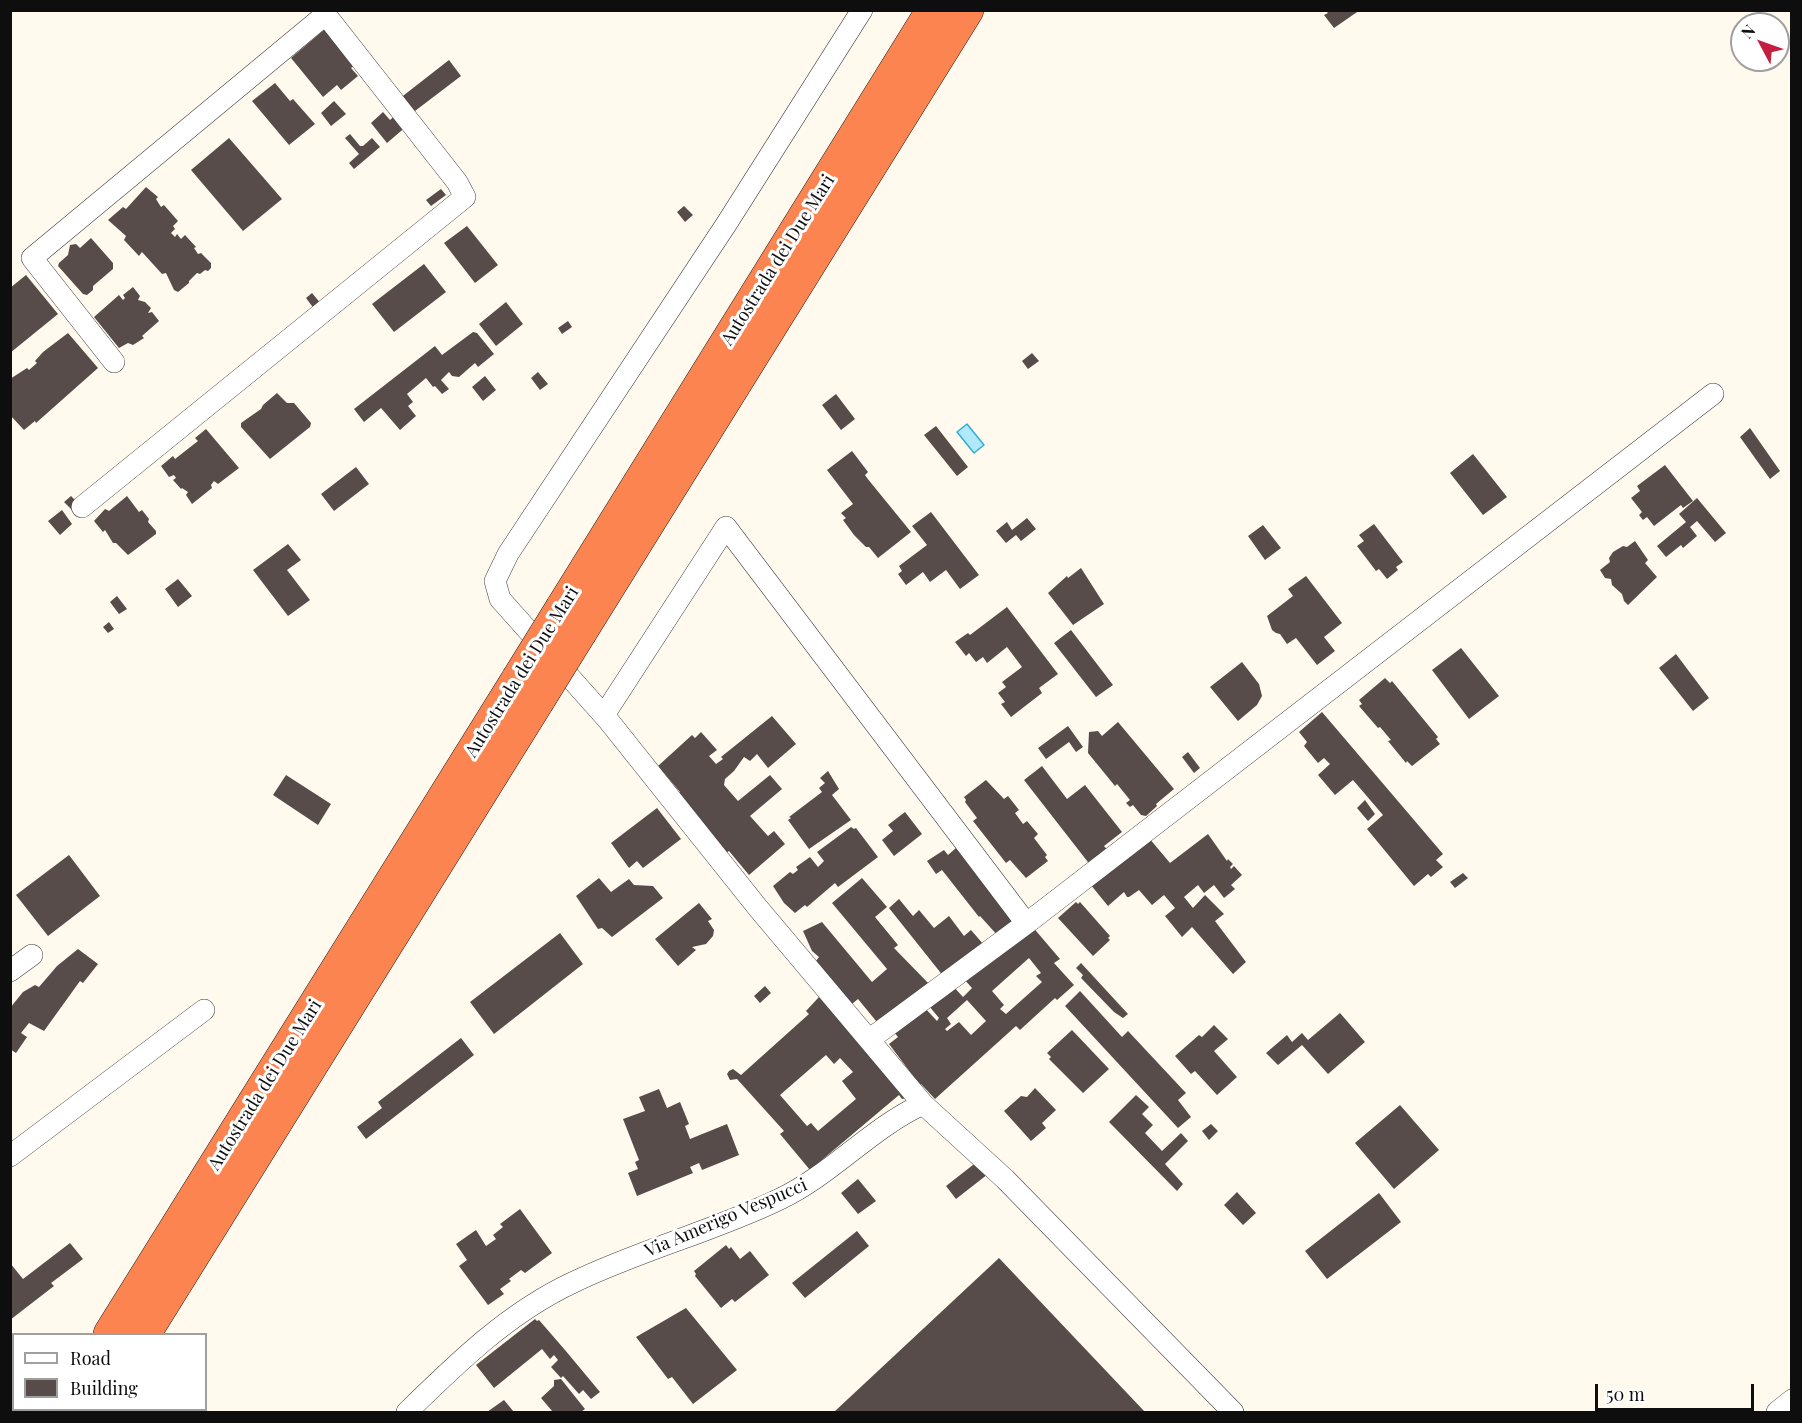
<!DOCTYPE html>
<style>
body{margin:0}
#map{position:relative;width:1802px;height:1423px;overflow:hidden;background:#fff9ee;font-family:"Playfair Display",serif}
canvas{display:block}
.frame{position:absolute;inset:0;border:12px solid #0e0e0e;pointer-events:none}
.legend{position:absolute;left:12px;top:1333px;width:195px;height:78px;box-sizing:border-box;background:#fff;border:2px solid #9f9f9f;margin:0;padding:8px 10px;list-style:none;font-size:18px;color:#0e0e0e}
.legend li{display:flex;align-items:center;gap:12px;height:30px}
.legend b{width:30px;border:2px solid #9f9f9f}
.north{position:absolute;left:1730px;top:12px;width:60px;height:60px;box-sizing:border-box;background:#fff;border:2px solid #9f9f9f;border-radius:50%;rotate:311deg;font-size:16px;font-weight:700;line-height:24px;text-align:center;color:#0e0e0e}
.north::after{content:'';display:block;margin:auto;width:21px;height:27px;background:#c51e40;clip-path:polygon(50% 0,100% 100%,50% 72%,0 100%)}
.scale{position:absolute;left:1595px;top:1384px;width:159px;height:27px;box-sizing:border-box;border:3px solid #0e0e0e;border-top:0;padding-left:8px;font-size:18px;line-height:21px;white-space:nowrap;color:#0e0e0e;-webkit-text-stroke:4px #fff;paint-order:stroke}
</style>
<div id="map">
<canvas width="1802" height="1423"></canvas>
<div class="frame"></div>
<ul class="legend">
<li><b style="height:8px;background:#fff"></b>Road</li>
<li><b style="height:16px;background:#574c49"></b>Building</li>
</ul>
<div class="north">N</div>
<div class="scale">50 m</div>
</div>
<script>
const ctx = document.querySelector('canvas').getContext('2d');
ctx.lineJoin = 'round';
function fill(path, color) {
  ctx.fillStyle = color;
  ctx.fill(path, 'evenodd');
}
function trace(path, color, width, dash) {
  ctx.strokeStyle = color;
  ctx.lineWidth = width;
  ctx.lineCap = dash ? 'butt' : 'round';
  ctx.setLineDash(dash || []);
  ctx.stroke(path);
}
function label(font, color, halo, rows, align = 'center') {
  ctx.font = font + ' "Playfair Display",serif';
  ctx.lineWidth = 6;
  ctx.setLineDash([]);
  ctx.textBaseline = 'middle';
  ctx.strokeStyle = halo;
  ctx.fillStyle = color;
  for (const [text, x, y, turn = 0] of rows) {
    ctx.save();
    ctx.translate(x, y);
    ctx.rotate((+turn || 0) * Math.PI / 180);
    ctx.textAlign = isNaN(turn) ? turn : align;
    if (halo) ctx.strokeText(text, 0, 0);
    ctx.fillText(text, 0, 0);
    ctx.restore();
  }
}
const water = new Path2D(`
 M 967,424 L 984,445 L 974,453 L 957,432 Z`);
const building = new Path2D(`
 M 1325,10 L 1360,10 L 1334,28 L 1324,15 L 1328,13 Z
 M 325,29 L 355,65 L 351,68 L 358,76 L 341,90 L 337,85 L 323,97 L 291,58 Z
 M 449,60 L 461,76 L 411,114 L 399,99 Z
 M 275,83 L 290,101 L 293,99 L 315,124 L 289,145 L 252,101 Z
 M 334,101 L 346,114 L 331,126 L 321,113 Z
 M 383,112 L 390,120 L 398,113 L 408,125 L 387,143 L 371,123 Z
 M 350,134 L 360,146 L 363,146 L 372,138 L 380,147 L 354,169 L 349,163 L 359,154 L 345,138 Z
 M 229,138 L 282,199 L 243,231 L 191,170 Z
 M 146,187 L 158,197 L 156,199 L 161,207 L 164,205 L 178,221 L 173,226 L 175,229 L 171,233 L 175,237 L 177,234 L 181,239 L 185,235 L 196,247 L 194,248 L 198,254 L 201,253 L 211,263 L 211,268 L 208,271 L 205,270 L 200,274 L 197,273 L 189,281 L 189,283 L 178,292 L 174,290 L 166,273 L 162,274 L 142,252 L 139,256 L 124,240 L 126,236 L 108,220 L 123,207 L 126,209 Z
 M 441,189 L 446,195 L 431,206 L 426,200 Z
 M 684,206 L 693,215 L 685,222 L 677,212 Z
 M 467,226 L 498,265 L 475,283 L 444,243 Z
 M 91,238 L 113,263 L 113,269 L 93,286 L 93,290 L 87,295 L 83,294 L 58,266 L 59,263 L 68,255 L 70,245 L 76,244 L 80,248 Z
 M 424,264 L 446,292 L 394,332 L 372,304 Z
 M 26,275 L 58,314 L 10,353 L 10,288 Z
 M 133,287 L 140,296 L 138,300 L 145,302 L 151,308 L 148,313 L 152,312 L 159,321 L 142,336 L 144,338 L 133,345 L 128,343 L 119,348 L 94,317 L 119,295 L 123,300 L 125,298 L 123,295 Z
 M 312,293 L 322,305 L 315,310 L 306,298 Z
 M 506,302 L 523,324 L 496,346 L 479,324 Z
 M 568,321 L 572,327 L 562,334 L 558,328 Z
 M 473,332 L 477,333 L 494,354 L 478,367 L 475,363 L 459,377 L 452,376 L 449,372 L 441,380 L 449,389 L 442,394 L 435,386 L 433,387 L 426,378 L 407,394 L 413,402 L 408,406 L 416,416 L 400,430 L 381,408 L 364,422 L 354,409 L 435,346 L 442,355 Z
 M 68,333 L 98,368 L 36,423 L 35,421 L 24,430 L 10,415 L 10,379 L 27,368 L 29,370 L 37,363 L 35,361 L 43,352 Z
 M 1032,353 L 1039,361 L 1028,369 L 1022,361 Z
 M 538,372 L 548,384 L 540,390 L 531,378 Z
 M 485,376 L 496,390 L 483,401 L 472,387 Z
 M 277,393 L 287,403 L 294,403 L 311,423 L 310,427 L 270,459 L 241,427 L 241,423 L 261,409 L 263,405 Z
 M 836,394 L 855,419 L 841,430 L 822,405 Z
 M 936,426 L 968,467 L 957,476 L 924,435 Z
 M 1750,428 L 1780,471 L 1770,479 L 1740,437 Z
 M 206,429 L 239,468 L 218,484 L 214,481 L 211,485 L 212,488 L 192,504 L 186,495 L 188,492 L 182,488 L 181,489 L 173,480 L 176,478 L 174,475 L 169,477 L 161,466 L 173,456 L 175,459 L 198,441 L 195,438 Z
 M 852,451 L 868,472 L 865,475 L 867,478 L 911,532 L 878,558 L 869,547 L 866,547 L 854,535 L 843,520 L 846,518 L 841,513 L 853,504 L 827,470 Z
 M 1473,454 L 1507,497 L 1483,515 L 1450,473 Z
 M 1665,465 L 1693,501 L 1683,508 L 1681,505 L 1654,526 L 1647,517 L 1643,520 L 1639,515 L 1642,512 L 1631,498 L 1640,491 L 1637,486 Z
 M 356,467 L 369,484 L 334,511 L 321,494 Z
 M 71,496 L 78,503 L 72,510 L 64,502 Z
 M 127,496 L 139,512 L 142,510 L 149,519 L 148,522 L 156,531 L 156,534 L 128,555 L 116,543 L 113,543 L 105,530 L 103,532 L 94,521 L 105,509 L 109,511 Z
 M 1697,498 L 1726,533 L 1715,542 L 1697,521 L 1690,527 L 1697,536 L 1683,548 L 1681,545 L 1666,557 L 1657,546 L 1686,522 L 1679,514 Z
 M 62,510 L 72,524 L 60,535 L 48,521 Z
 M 931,512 L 979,575 L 960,589 L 946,570 L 930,582 L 923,572 L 906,585 L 898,574 L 902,571 L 899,566 L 927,545 L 912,526 Z
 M 1027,518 L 1036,529 L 1021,541 L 1016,535 L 1006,543 L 996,531 L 1007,522 L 1012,530 Z
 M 1374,524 L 1403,562 L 1396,567 L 1398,570 L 1387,579 L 1379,569 L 1376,571 L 1357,546 L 1364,541 L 1359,535 Z
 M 1263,525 L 1281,548 L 1265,560 L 1248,536 Z
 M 1635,541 L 1648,560 L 1645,563 L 1657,577 L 1628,605 L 1624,601 L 1622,594 L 1612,585 L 1611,579 L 1605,578 L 1600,570 L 1610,562 L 1609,558 L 1613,552 L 1623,546 L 1627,547 Z
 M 288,544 L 301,560 L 287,570 L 310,600 L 288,616 L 253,570 Z
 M 1081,568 L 1104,604 L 1073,625 L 1048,593 L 1067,576 L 1068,578 Z
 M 1306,576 L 1342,623 L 1324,637 L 1335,651 L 1317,665 L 1296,638 L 1287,644 L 1280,634 L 1276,633 L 1272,630 L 1267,616 L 1293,596 L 1288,589 Z
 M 178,579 L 192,596 L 178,607 L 165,589 Z
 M 117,596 L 127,609 L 119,614 L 110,602 Z
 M 1007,607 L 1058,674 L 1039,688 L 1042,693 L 1011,717 L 1001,704 L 1005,702 L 998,693 L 1006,687 L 1002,682 L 1022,667 L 1007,647 L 987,663 L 983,657 L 976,662 L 969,653 L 966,656 L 955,642 L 968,633 L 970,635 Z
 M 109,622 L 114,629 L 108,633 L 103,627 Z
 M 1071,630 L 1113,685 L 1096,697 L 1054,643 Z
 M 1461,648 L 1499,696 L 1469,719 L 1432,670 Z
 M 1676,654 L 1709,698 L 1693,711 L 1659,668 Z
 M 1242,662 L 1259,684 L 1262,696 L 1257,705 L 1238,721 L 1210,687 Z
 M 1385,678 L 1390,683 L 1392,681 L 1438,737 L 1436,739 L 1440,744 L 1412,766 L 1407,761 L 1406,763 L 1388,741 L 1391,740 L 1380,727 L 1378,728 L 1359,706 L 1362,704 L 1359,700 Z
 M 1322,712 L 1443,854 L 1436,860 L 1443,867 L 1431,877 L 1428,874 L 1414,886 L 1367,829 L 1383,815 L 1353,780 L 1335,795 L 1318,775 L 1330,764 L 1324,758 L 1318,763 L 1304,746 L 1307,742 L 1299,732 Z
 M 772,716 L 796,744 L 768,768 L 757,754 L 750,761 L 744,757 L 734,771 L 725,779 L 724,785 L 738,801 L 770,775 L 782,789 L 750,816 L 768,836 L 774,831 L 785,844 L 749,875 L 729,851 L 726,853 L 676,795 L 680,792 L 658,766 L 692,735 L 695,738 L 701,732 L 717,750 L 709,756 L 716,764 L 723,759 L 721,757 Z
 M 1118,722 L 1174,789 L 1156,804 L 1157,806 L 1146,816 L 1141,815 L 1133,805 L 1130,807 L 1126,803 L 1130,800 L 1117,784 L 1115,786 L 1088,753 L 1089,732 L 1098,731 L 1102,736 Z
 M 1068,726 L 1083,747 L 1076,752 L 1069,742 L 1046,759 L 1038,748 Z
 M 1188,752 L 1200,768 L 1194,773 L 1182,757 Z
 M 1042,766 L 1067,799 L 1085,785 L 1122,832 L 1104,846 L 1109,852 L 1091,866 L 1024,780 Z
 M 828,771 L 839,789 L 832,795 L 851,820 L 809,849 L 788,820 L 791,818 L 789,817 L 822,792 L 819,788 L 825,783 L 820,778 Z
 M 286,775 L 331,804 L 318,825 L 273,795 Z
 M 986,780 L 1004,799 L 1008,796 L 1019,810 L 1015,813 L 1023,824 L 1027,821 L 1038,834 L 1034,838 L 1047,855 L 1045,857 L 1048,861 L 1026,878 L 1010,860 L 1006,863 L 973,821 L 977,818 L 965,802 L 966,800 L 964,797 Z
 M 1365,800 L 1375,814 L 1368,821 L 1357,808 Z
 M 657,808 L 681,839 L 643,868 L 637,861 L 629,868 L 611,843 Z
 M 905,812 L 922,834 L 894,856 L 882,840 L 893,831 L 888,825 Z
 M 851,827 L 854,829 L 856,828 L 878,857 L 838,887 L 835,883 L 807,907 L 805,905 L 795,913 L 784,903 L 773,886 L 790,872 L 793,874 L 798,870 L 796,867 L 810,857 L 818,867 L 824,861 L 817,852 Z
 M 1208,834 L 1227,861 L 1228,859 L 1233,864 L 1230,867 L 1231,869 L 1234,866 L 1242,875 L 1231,885 L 1235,889 L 1224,898 L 1214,885 L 1204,893 L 1198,885 L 1184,897 L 1193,908 L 1205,895 L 1224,914 L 1215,921 L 1246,962 L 1233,974 L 1192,927 L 1182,937 L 1165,916 L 1175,908 L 1164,895 L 1152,905 L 1139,890 L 1129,897 L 1127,897 L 1124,892 L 1108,906 L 1090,884 L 1149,838 L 1170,863 Z
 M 956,848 L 1015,922 L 999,937 L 980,916 L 979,917 L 942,870 L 936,874 L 927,861 L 944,850 L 948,855 Z
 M 69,855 L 100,896 L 48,936 L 16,895 Z
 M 1463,873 L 1468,878 L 1455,888 L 1450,882 Z
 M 599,878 L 611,892 L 629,879 L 634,885 L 653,886 L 663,898 L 612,937 L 602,928 L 598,929 L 576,896 Z
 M 862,878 L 887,907 L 875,917 L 898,945 L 894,948 L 930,985 L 881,1027 L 858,999 L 852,1004 L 816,961 L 819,957 L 812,951 L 803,931 L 822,922 L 872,982 L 887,969 L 832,903 Z
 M 899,899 L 913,916 L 919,910 L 934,928 L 949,916 L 964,936 L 971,930 L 984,945 L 944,977 L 889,908 Z
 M 1076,902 L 1078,904 L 1080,902 L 1110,936 L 1108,938 L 1110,940 L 1093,956 L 1058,918 Z
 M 699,903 L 712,919 L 708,921 L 714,930 L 713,936 L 706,944 L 692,947 L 696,950 L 678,966 L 655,939 Z
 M 1031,925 L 1060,959 L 1054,963 L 1074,985 L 1057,1000 L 1055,998 L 1020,1030 L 1016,1026 L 935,1099 L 921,1084 L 920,1085 L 889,1044 L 898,1037 L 893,1031 L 923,1006 L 937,1021 L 939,1018 L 929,1006 L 952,985 L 963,997 L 972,988 L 963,978 ZM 1029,958 L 1041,973 L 1036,976 L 1042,982 L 1006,1014 L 1000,1009 L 1004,1005 L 992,991 ZM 967,1000 L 986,1021 L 971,1035 L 959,1022 L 947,1031 L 945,1029 L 951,1024 L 947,1018 Z
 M 560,933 L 583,964 L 494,1034 L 470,1002 Z
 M 78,949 L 98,964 L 83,983 L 80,981 L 44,1031 L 29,1023 L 21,1033 L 27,1037 L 16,1053 L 10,1049 L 10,1008 L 23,992 L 35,985 L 39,987 L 57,966 Z
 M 1081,963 L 1128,1014 L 1123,1018 L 1114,1012 L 1081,978 L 1083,975 L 1076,968 Z
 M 765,986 L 771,993 L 760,1003 L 754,996 Z
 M 1080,991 L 1122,1037 L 1128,1031 L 1186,1093 L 1178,1100 L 1191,1117 L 1178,1128 L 1065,1006 Z
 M 819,997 L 907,1098 L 902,1099 L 899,1095 L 810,1170 L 780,1134 L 784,1131 L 737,1079 L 730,1080 L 727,1074 L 729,1071 L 733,1069 L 741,1075 L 809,1014 L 806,1011 ZM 826,1055 L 834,1064 L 840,1058 L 853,1072 L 842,1081 L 856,1099 L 818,1131 L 811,1123 L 807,1126 L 780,1095 Z
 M 1340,1013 L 1365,1042 L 1328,1074 L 1302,1045 L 1278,1065 L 1266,1053 L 1287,1035 L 1292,1042 L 1302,1033 L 1308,1040 Z
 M 1214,1025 L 1228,1039 L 1214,1051 L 1237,1077 L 1217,1095 L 1195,1071 L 1191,1074 L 1175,1056 L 1199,1035 L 1202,1037 Z
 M 1072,1030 L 1109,1069 L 1083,1093 L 1049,1059 L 1051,1057 L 1047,1053 Z
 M 461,1038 L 474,1055 L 366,1139 L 357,1127 L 382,1108 L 378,1102 Z
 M 1035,1088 L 1056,1110 L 1042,1123 L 1046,1128 L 1031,1141 L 1004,1111 L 1021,1096 L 1027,1097 Z
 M 659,1089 L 667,1108 L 680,1102 L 689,1124 L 685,1126 L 690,1139 L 727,1124 L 739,1155 L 702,1170 L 699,1163 L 690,1167 L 693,1173 L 637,1196 L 628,1173 L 638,1169 L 635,1162 L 639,1160 L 623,1119 L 645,1111 L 639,1097 Z
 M 1136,1095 L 1149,1107 L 1142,1114 L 1153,1125 L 1145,1133 L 1162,1151 L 1181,1133 L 1188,1141 L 1165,1164 L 1183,1184 L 1177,1191 L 1109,1122 Z
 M 1400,1105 L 1439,1150 L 1394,1189 L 1355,1143 Z
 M 1211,1124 L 1218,1131 L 1209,1140 L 1202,1131 Z
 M 978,1161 L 988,1174 L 956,1199 L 946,1186 Z
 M 858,1179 L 876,1201 L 858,1214 L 841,1193 Z
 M 1237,1192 L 1256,1213 L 1243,1225 L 1224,1205 Z
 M 1379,1193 L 1401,1222 L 1327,1279 L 1305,1251 Z
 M 520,1209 L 552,1253 L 525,1273 L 521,1270 L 509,1279 L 511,1281 L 500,1289 L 504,1294 L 488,1305 L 459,1266 L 467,1260 L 456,1244 L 476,1230 L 486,1246 L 496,1239 L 493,1235 L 503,1227 L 500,1224 Z
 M 857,1231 L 869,1246 L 805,1298 L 792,1283 Z
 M 70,1243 L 83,1259 L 51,1283 L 54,1286 L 10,1320 L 10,1263 L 23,1279 Z
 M 726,1245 L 729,1249 L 731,1247 L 740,1259 L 750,1251 L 769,1275 L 735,1302 L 732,1299 L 721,1308 L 695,1276 L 696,1274 L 694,1271 Z
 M 999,1258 L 1145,1412 L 834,1412 Z
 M 686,1308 L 737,1370 L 693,1404 L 672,1377 L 668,1379 L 636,1337 Z
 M 535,1319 L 537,1321 L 539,1320 L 565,1350 L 600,1392 L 591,1399 L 583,1390 L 579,1394 L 563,1376 L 561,1378 L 551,1367 L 558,1360 L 554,1355 L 550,1359 L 542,1349 L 494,1388 L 476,1365 Z
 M 561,1379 L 585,1409 L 581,1412 L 553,1412 L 541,1398 L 554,1386 L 554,1380 Z
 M 504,1400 L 514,1412 L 487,1412 Z`);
const minor = new Path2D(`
 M 862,10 L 727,223 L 508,554 L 495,581 L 500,599 L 608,720 L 758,908 L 923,1104
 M 114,362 L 32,258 L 325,15
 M 82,507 L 465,197 L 457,182 L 322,10
 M 604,715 L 726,527 L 1026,923
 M 10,971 L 32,955
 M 870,1039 L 1031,920 L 1713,394
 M 10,1156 L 204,1010
 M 407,1412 C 457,1363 509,1312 574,1282 C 640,1250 714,1231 780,1199 C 832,1174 871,1128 923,1104 L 1005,1179 L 1233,1412
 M 1777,1412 L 1792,1400`);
const motorway = new Path2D(`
 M 562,608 L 933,10
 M 581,631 L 967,10
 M 110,1334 L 518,679
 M 144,1334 L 537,702
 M 62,1412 L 64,1410
 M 96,1412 L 98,1410`);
const motorwayBridge = new Path2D(`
 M 518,679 L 562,608
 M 537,702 L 581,631`);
const streetNames = [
 ["Autostrada dei Due Mari",778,260,-58],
 ["Autostrada dei Due Mari",522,672,-58],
 ["Autostrada dei Due Mari",265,1085,-58],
 ["Via Amerigo Vespucci",726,1218,-23]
];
fill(water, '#b0e9f9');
trace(water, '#33acd4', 1.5);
fill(building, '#574c49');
trace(minor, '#414141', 22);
trace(motorway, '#1f1f1f', 34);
trace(minor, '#fff', 21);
trace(motorway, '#fb8450', 33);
trace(motorwayBridge, '#1f1f1f', 34, []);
trace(motorwayBridge, '#fb8450', 33);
label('18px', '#0e0e0e', '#fff', streetNames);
</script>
